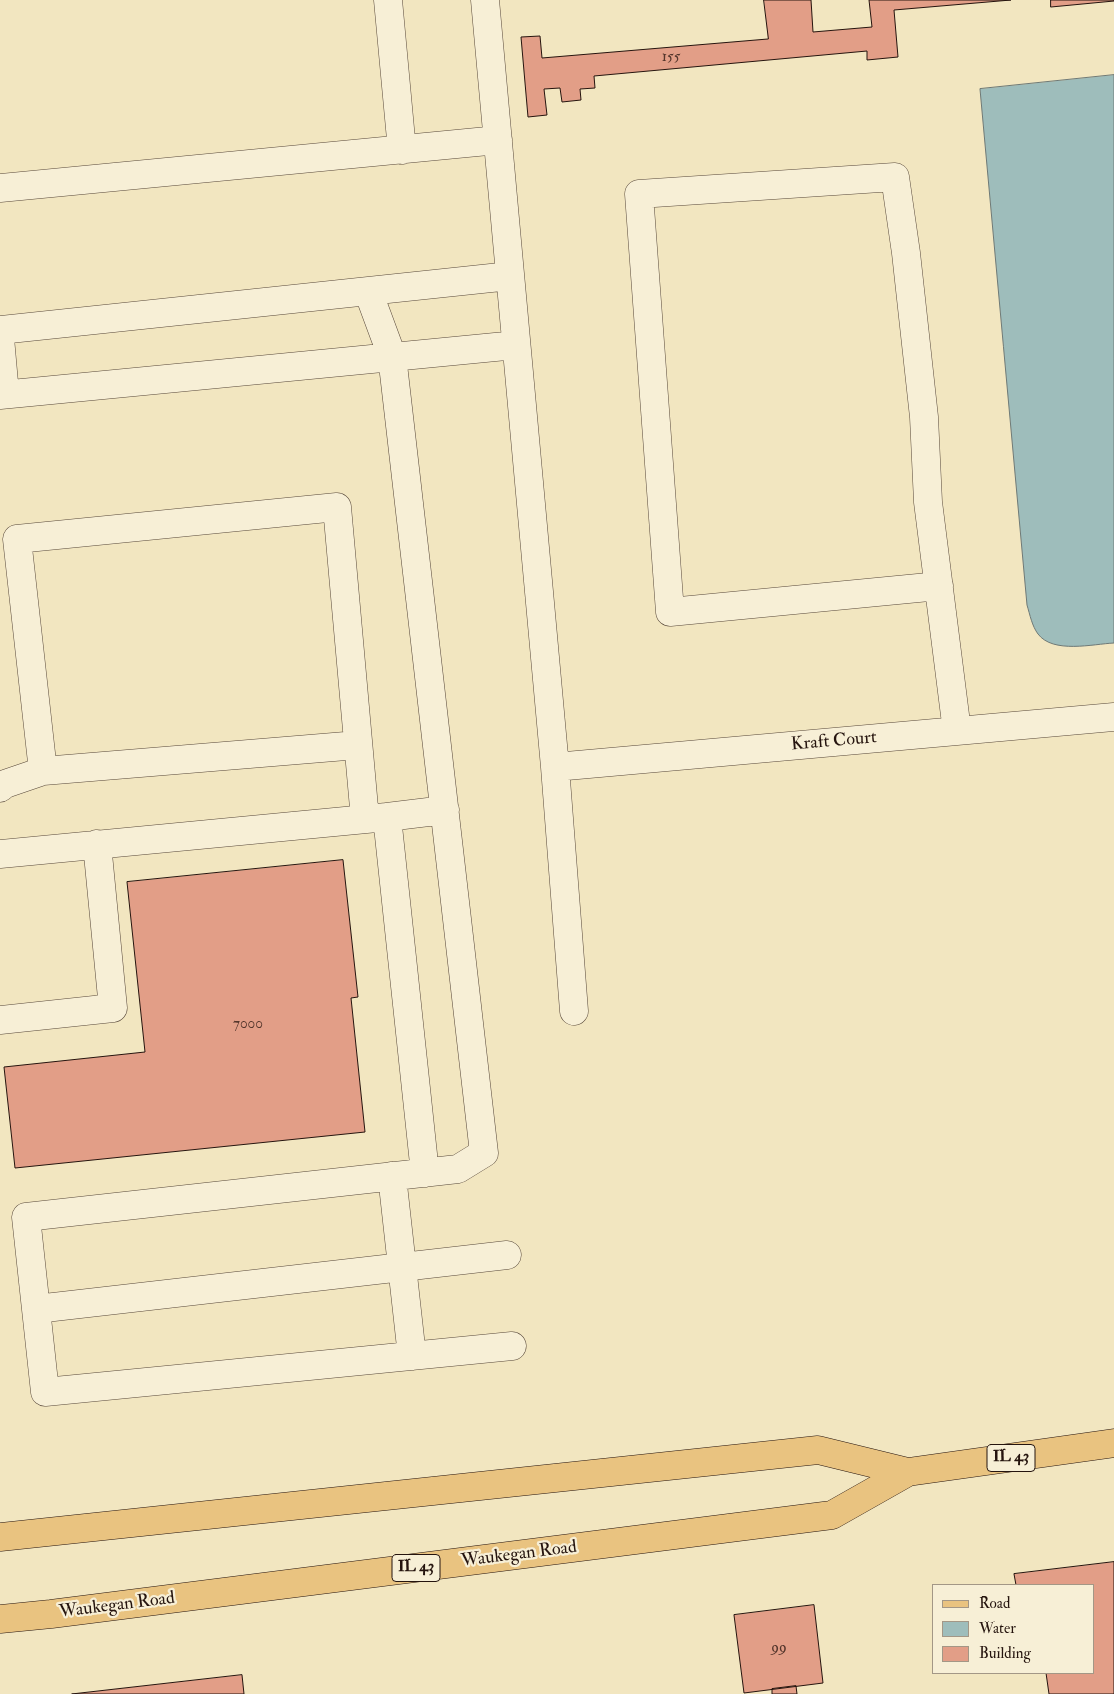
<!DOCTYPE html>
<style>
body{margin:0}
#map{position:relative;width:1114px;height:1694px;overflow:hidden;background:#f2e6c0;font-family:"IM FELL Double Pica",serif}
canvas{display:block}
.legend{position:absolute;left:932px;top:1584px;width:162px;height:90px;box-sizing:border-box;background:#f7efd6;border:1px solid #a39786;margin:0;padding:6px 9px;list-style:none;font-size:15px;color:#25140e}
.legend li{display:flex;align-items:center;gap:10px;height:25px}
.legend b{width:25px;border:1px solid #a39786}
</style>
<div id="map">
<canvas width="1114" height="1694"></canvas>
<ul class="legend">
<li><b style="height:6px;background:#e9c380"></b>Road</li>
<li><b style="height:14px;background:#9ebdbb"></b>Water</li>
<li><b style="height:14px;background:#e29e87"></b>Building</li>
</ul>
</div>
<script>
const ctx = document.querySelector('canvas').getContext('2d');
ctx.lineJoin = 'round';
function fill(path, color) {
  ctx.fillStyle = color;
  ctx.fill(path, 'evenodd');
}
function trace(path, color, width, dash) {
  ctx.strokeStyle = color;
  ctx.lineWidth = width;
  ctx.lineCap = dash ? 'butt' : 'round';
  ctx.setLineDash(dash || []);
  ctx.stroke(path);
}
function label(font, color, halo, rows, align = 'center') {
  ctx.font = font + ' "IM FELL Double Pica",serif';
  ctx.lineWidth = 4.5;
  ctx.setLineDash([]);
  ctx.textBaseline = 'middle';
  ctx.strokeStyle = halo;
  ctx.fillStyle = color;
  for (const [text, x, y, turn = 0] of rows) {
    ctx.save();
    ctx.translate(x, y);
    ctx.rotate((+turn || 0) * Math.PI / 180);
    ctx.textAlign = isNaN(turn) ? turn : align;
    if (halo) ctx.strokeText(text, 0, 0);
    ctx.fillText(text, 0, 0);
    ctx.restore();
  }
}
const water = new Path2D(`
 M 1114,75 L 1114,643 C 1093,644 1053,654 1038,634 C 1032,626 1030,615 1027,605 L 980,89 Z`);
const building = new Path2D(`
 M 764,0 L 811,0 L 813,32 L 872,27 L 869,0 L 1011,0 L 894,10 L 898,57 L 867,60 L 867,51 L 594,76 L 595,88 L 580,89 L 581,100 L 562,102 L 560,88 L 544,89 L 547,115 L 528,117 L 521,37 L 540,36 L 542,58 L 768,39 Z
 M 1051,0 L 1114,0 L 1114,1 L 1051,7 Z
 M 343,860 L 358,997 L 351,998 L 365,1132 L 15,1168 L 4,1067 L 145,1052 L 127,882 Z
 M 1114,1562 L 1114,1694 L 1049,1694 L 1046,1673 L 1093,1673 L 1093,1585 L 1016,1585 L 1014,1574 Z
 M 814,1605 L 823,1683 L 744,1693 L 734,1615 Z
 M 242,1675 L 244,1694 L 72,1694 Z
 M 796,1686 L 797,1694 L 772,1694 L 772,1689 Z`);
const minor = new Path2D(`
 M 388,0 L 402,150
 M 485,0 L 555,767 L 574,1011
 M 0,188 L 498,140
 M 368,291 L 392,356 L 484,1153 L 458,1169 L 26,1217 L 45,1392 L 512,1346
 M 0,330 L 510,276
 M 0,338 L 5,394
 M 0,395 L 516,345
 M 939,586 L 670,612 L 639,194 L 895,177 L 906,253 L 924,417 L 928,502 L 957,731
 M 358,745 L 43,771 L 17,539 L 337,507 L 365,819
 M 555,767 L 1114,717
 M 0,788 L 5,784 L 43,771
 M 387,817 L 445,810
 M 0,854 L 387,817 L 425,1173
 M 0,1020 L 113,1008 L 97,844
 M 392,1176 L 412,1356
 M 36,1309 L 507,1255`);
const major = new Path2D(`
 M 0,1537 L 818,1450 L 908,1472
 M 0,1619 L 51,1614 L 832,1515 L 908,1472 L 1114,1443`);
const numberNames = [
 ["155",671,58],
 ["7000",248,1025],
 ["99",779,1649]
];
const shields = [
 [1011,1458,48],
 [416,1568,48]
];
const shieldNames = [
 ["IL 43",1011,1458],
 ["IL 43",416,1568]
];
const streetNames = [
 ["Kraft Court",834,742,-5],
 ["Waukegan Road",519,1555,-7],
 ["Waukegan Road",117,1606,-7]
];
fill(water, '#9ebdbb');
trace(water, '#6e7976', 1);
fill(building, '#e29e87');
trace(building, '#25140e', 1);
trace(minor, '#58483a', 29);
trace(major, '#25140e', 29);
trace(minor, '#f7efd6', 28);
trace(major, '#e9c380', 28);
label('15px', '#54362c', null, numberNames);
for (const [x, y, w] of shields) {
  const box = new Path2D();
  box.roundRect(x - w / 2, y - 13.5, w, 27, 4);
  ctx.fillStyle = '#f7efd6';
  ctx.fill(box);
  trace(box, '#25140e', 1);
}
label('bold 16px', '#25140e', null, shieldNames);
label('18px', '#25140e', '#f7efd6', streetNames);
</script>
